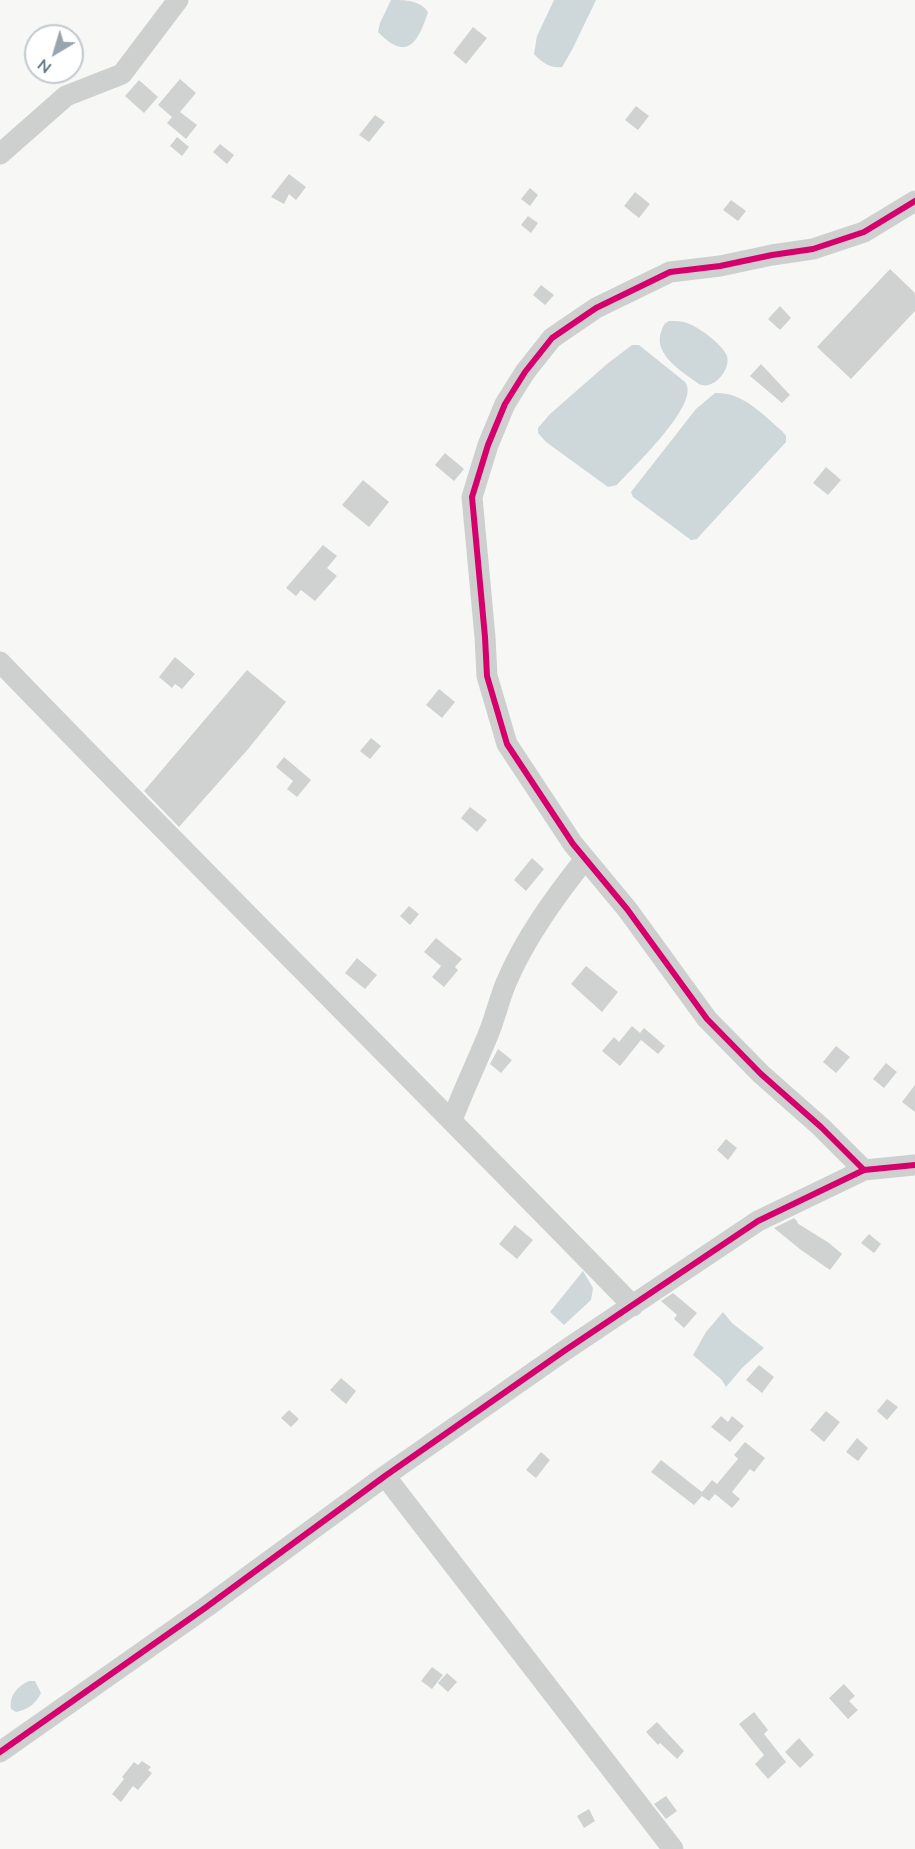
<!DOCTYPE html>
<style>
body{margin:0}
#map{position:relative;width:915px;height:1849px;overflow:hidden;background:#f7f7f5;font-family:Mulish,sans-serif}
canvas{display:block}
.north{position:absolute;left:24px;top:24px;width:60px;height:60px;box-sizing:border-box;background:#fff;border:2px solid #c1c9cf;border-radius:50%;rotate:218deg;font-size:16px;font-weight:700;line-height:24px;text-align:center;color:#657887}
.north::after{content:'';display:block;margin:auto;width:21px;height:27px;background:#98a4ae;clip-path:polygon(50% 0,100% 100%,50% 72%,0 100%)}
</style>
<div id="map">
<canvas width="915" height="1849"></canvas>
<div class="north">N</div>
</div>
<script>
const ctx = document.querySelector('canvas').getContext('2d');
ctx.lineJoin = 'round';
function fill(path, color) {
  ctx.fillStyle = color;
  ctx.fill(path, 'evenodd');
}
function trace(path, color, width, dash) {
  ctx.strokeStyle = color;
  ctx.lineWidth = width;
  ctx.lineCap = dash ? 'butt' : 'round';
  ctx.setLineDash(dash || []);
  ctx.stroke(path);
}
const water = new Path2D(`
 M 391,0 C 405,0 420,0 428,12 C 418,43 407,62 378,32 L 380,23 Z
 M 554,0 L 596,0 L 572,50 L 562,67 C 551,69 541,62 534,54 L 537,36 Z
 M 669,321 C 675,321 681,321 687,323 C 699,327 723,345 727,356 C 731,371 712,391 699,384 C 684,373 653,355 661,332 C 663,327 663,324 669,321 Z
 M 632,345 L 639,345 L 685,382 C 702,403 632,468 617,485 L 608,487 L 546,442 L 538,433 L 538,428 L 550,414 L 607,364 Z
 M 715,393 C 743,392 762,414 782,431 L 786,436 L 786,442 L 705,530 L 697,539 L 691,540 L 633,497 L 631,492 L 696,409 Z
 M 583,1271 L 593,1288 L 591,1300 L 564,1325 L 550,1312 Z
 M 723,1312 L 732,1323 L 764,1348 L 742,1368 L 726,1387 L 722,1380 L 693,1355 L 706,1332 Z
 M 29,1681 L 35,1681 L 41,1693 C 36,1704 27,1710 16,1712 L 11,1709 C 9,1695 18,1686 29,1681 Z`);
const building = new Path2D(`
 M 473,27 L 487,38 L 466,64 L 453,53 Z
 M 180,79 L 196,93 L 180,112 L 197,125 L 186,139 L 167,123 L 172,117 L 158,105 Z
 M 139,80 L 158,97 L 144,113 L 125,96 Z
 M 636,106 L 649,116 L 638,130 L 625,120 Z
 M 375,115 L 385,122 L 369,142 L 359,135 Z
 M 177,137 L 189,147 L 182,156 L 170,146 Z
 M 220,144 L 234,155 L 227,164 L 213,152 Z
 M 289,174 L 306,187 L 296,200 L 289,194 L 284,204 L 271,197 Z
 M 530,188 L 538,195 L 530,206 L 521,199 Z
 M 635,192 L 650,204 L 639,218 L 624,206 Z
 M 731,200 L 746,211 L 738,221 L 723,210 Z
 M 528,216 L 538,223 L 531,233 L 521,225 Z
 M 890,269 L 915,293 L 915,311 L 851,379 L 817,347 Z
 M 541,285 L 554,295 L 545,305 L 533,295 Z
 M 780,306 L 791,318 L 780,330 L 768,319 Z
 M 761,364 L 790,395 L 782,403 L 750,376 Z
 M 445,453 L 464,469 L 454,481 L 435,465 Z
 M 826,467 L 841,480 L 828,495 L 813,483 Z
 M 363,480 L 389,502 L 369,527 L 342,505 Z
 M 323,545 L 337,556 L 327,568 L 337,576 L 315,601 L 301,590 L 296,596 L 286,588 Z
 M 175,657 L 195,674 L 182,689 L 175,684 L 172,688 L 159,677 Z
 M 247,670 L 286,702 L 249,748 L 179,827 L 144,791 Z
 M 439,689 L 455,702 L 442,718 L 426,705 Z
 M 371,738 L 381,746 L 370,759 L 360,751 Z
 M 284,757 L 311,780 L 297,797 L 287,789 L 293,781 L 276,767 Z
 M 470,807 L 487,820 L 477,832 L 461,818 Z
 M 532,858 L 544,869 L 526,891 L 514,880 Z
 M 409,906 L 419,914 L 410,925 L 400,916 Z
 M 436,938 L 462,959 L 455,967 L 458,970 L 444,987 L 432,977 L 441,966 L 424,952 Z
 M 357,958 L 377,975 L 365,989 L 345,973 Z
 M 586,966 L 618,992 L 602,1012 L 571,984 Z
 M 632,1026 L 640,1033 L 644,1028 L 665,1046 L 658,1054 L 641,1040 L 620,1066 L 602,1051 L 614,1037 L 619,1042 Z
 M 836,1046 L 850,1057 L 836,1073 L 823,1062 Z
 M 498,1049 L 512,1060 L 501,1073 L 490,1064 Z
 M 886,1063 L 897,1072 L 884,1088 L 873,1079 Z
 M 915,1085 L 915,1112 L 902,1102 Z
 M 726,1139 L 737,1148 L 728,1160 L 717,1150 Z
 M 794,1218 L 798,1222 L 797,1223 L 829,1243 L 842,1254 L 830,1270 L 801,1250 L 774,1228 Z
 M 515,1225 L 533,1240 L 517,1259 L 499,1244 Z
 M 869,1234 L 881,1244 L 874,1253 L 861,1243 Z
 M 673,1293 L 697,1313 L 684,1328 L 674,1319 L 677,1315 L 661,1301 Z
 M 759,1365 L 774,1377 L 762,1393 L 746,1380 Z
 M 341,1378 L 356,1391 L 346,1404 L 330,1390 Z
 M 887,1399 L 898,1407 L 887,1420 L 877,1411 Z
 M 289,1410 L 299,1419 L 291,1427 L 281,1418 Z
 M 826,1411 L 840,1422 L 824,1442 L 810,1430 Z
 M 721,1416 L 728,1422 L 732,1416 L 744,1426 L 730,1442 L 711,1427 Z
 M 857,1438 L 868,1448 L 858,1461 L 846,1452 Z
 M 745,1442 L 765,1458 L 754,1472 L 750,1469 L 732,1492 L 740,1499 L 732,1508 L 715,1494 L 709,1501 L 702,1496 L 694,1505 L 651,1472 L 661,1460 L 702,1492 L 712,1480 L 717,1484 L 738,1459 L 734,1455 Z
 M 541,1452 L 550,1460 L 536,1478 L 526,1470 Z
 M 432,1667 L 443,1675 L 432,1689 L 421,1681 Z
 M 447,1673 L 457,1682 L 448,1692 L 438,1683 Z
 M 844,1684 L 855,1696 L 849,1701 L 858,1710 L 848,1719 L 829,1698 Z
 M 754,1712 L 768,1730 L 764,1734 L 786,1762 L 768,1779 L 755,1764 L 764,1755 L 739,1724 Z
 M 657,1722 L 684,1751 L 677,1759 L 660,1743 L 658,1745 L 646,1732 Z
 M 799,1738 L 814,1755 L 800,1768 L 785,1752 Z
 M 142,1761 L 151,1767 L 148,1770 L 152,1773 L 138,1790 L 133,1786 L 121,1802 L 112,1794 L 124,1779 L 122,1777 L 134,1762 L 138,1765 Z
 M 666,1796 L 677,1811 L 666,1819 L 654,1804 Z
 M 589,1809 L 595,1821 L 584,1828 L 577,1816 Z`);
const minor = new Path2D(`
 M 0,154 L 66,96 L 122,74 L 178,0
 M 0,662 C 209,878 423,1090 633,1306
 M 452,1120 C 463,1091 476,1064 488,1035 C 495,1018 499,1000 506,983 C 525,938 555,897 585,859
 M 864,1170 L 821,1127 L 761,1074 L 707,1019 L 627,909 L 573,844 L 507,744 L 487,676 L 485,637 L 472,497 L 488,445 L 505,404 L 525,372 L 552,338 L 596,308 L 670,272 L 720,266 L 772,255 L 813,249 L 864,232 L 915,201
 M 385,1476 L 673,1849
 M 0,1752 L 205,1608 L 385,1476 L 564,1351 L 758,1221 L 864,1170 L 915,1165`);
const cycleway = new Path2D(`
 M 864,1170 L 821,1127 L 761,1074 L 707,1019 L 627,909 L 573,844 L 507,744 L 487,676 L 485,637 L 472,497 L 488,445 L 505,404 L 525,372 L 552,338 L 596,308 L 670,272 L 720,266 L 772,255 L 813,249 L 864,232 L 915,201
 M 0,1752 L 205,1608 L 385,1476 L 564,1351 L 758,1221 L 864,1170 L 915,1165`);
fill(water, '#ced7d9');
fill(building, '#d0d2d2');
trace(minor, '#ced0d0', 21);
trace(cycleway, '#d6006c', 6);
</script>
